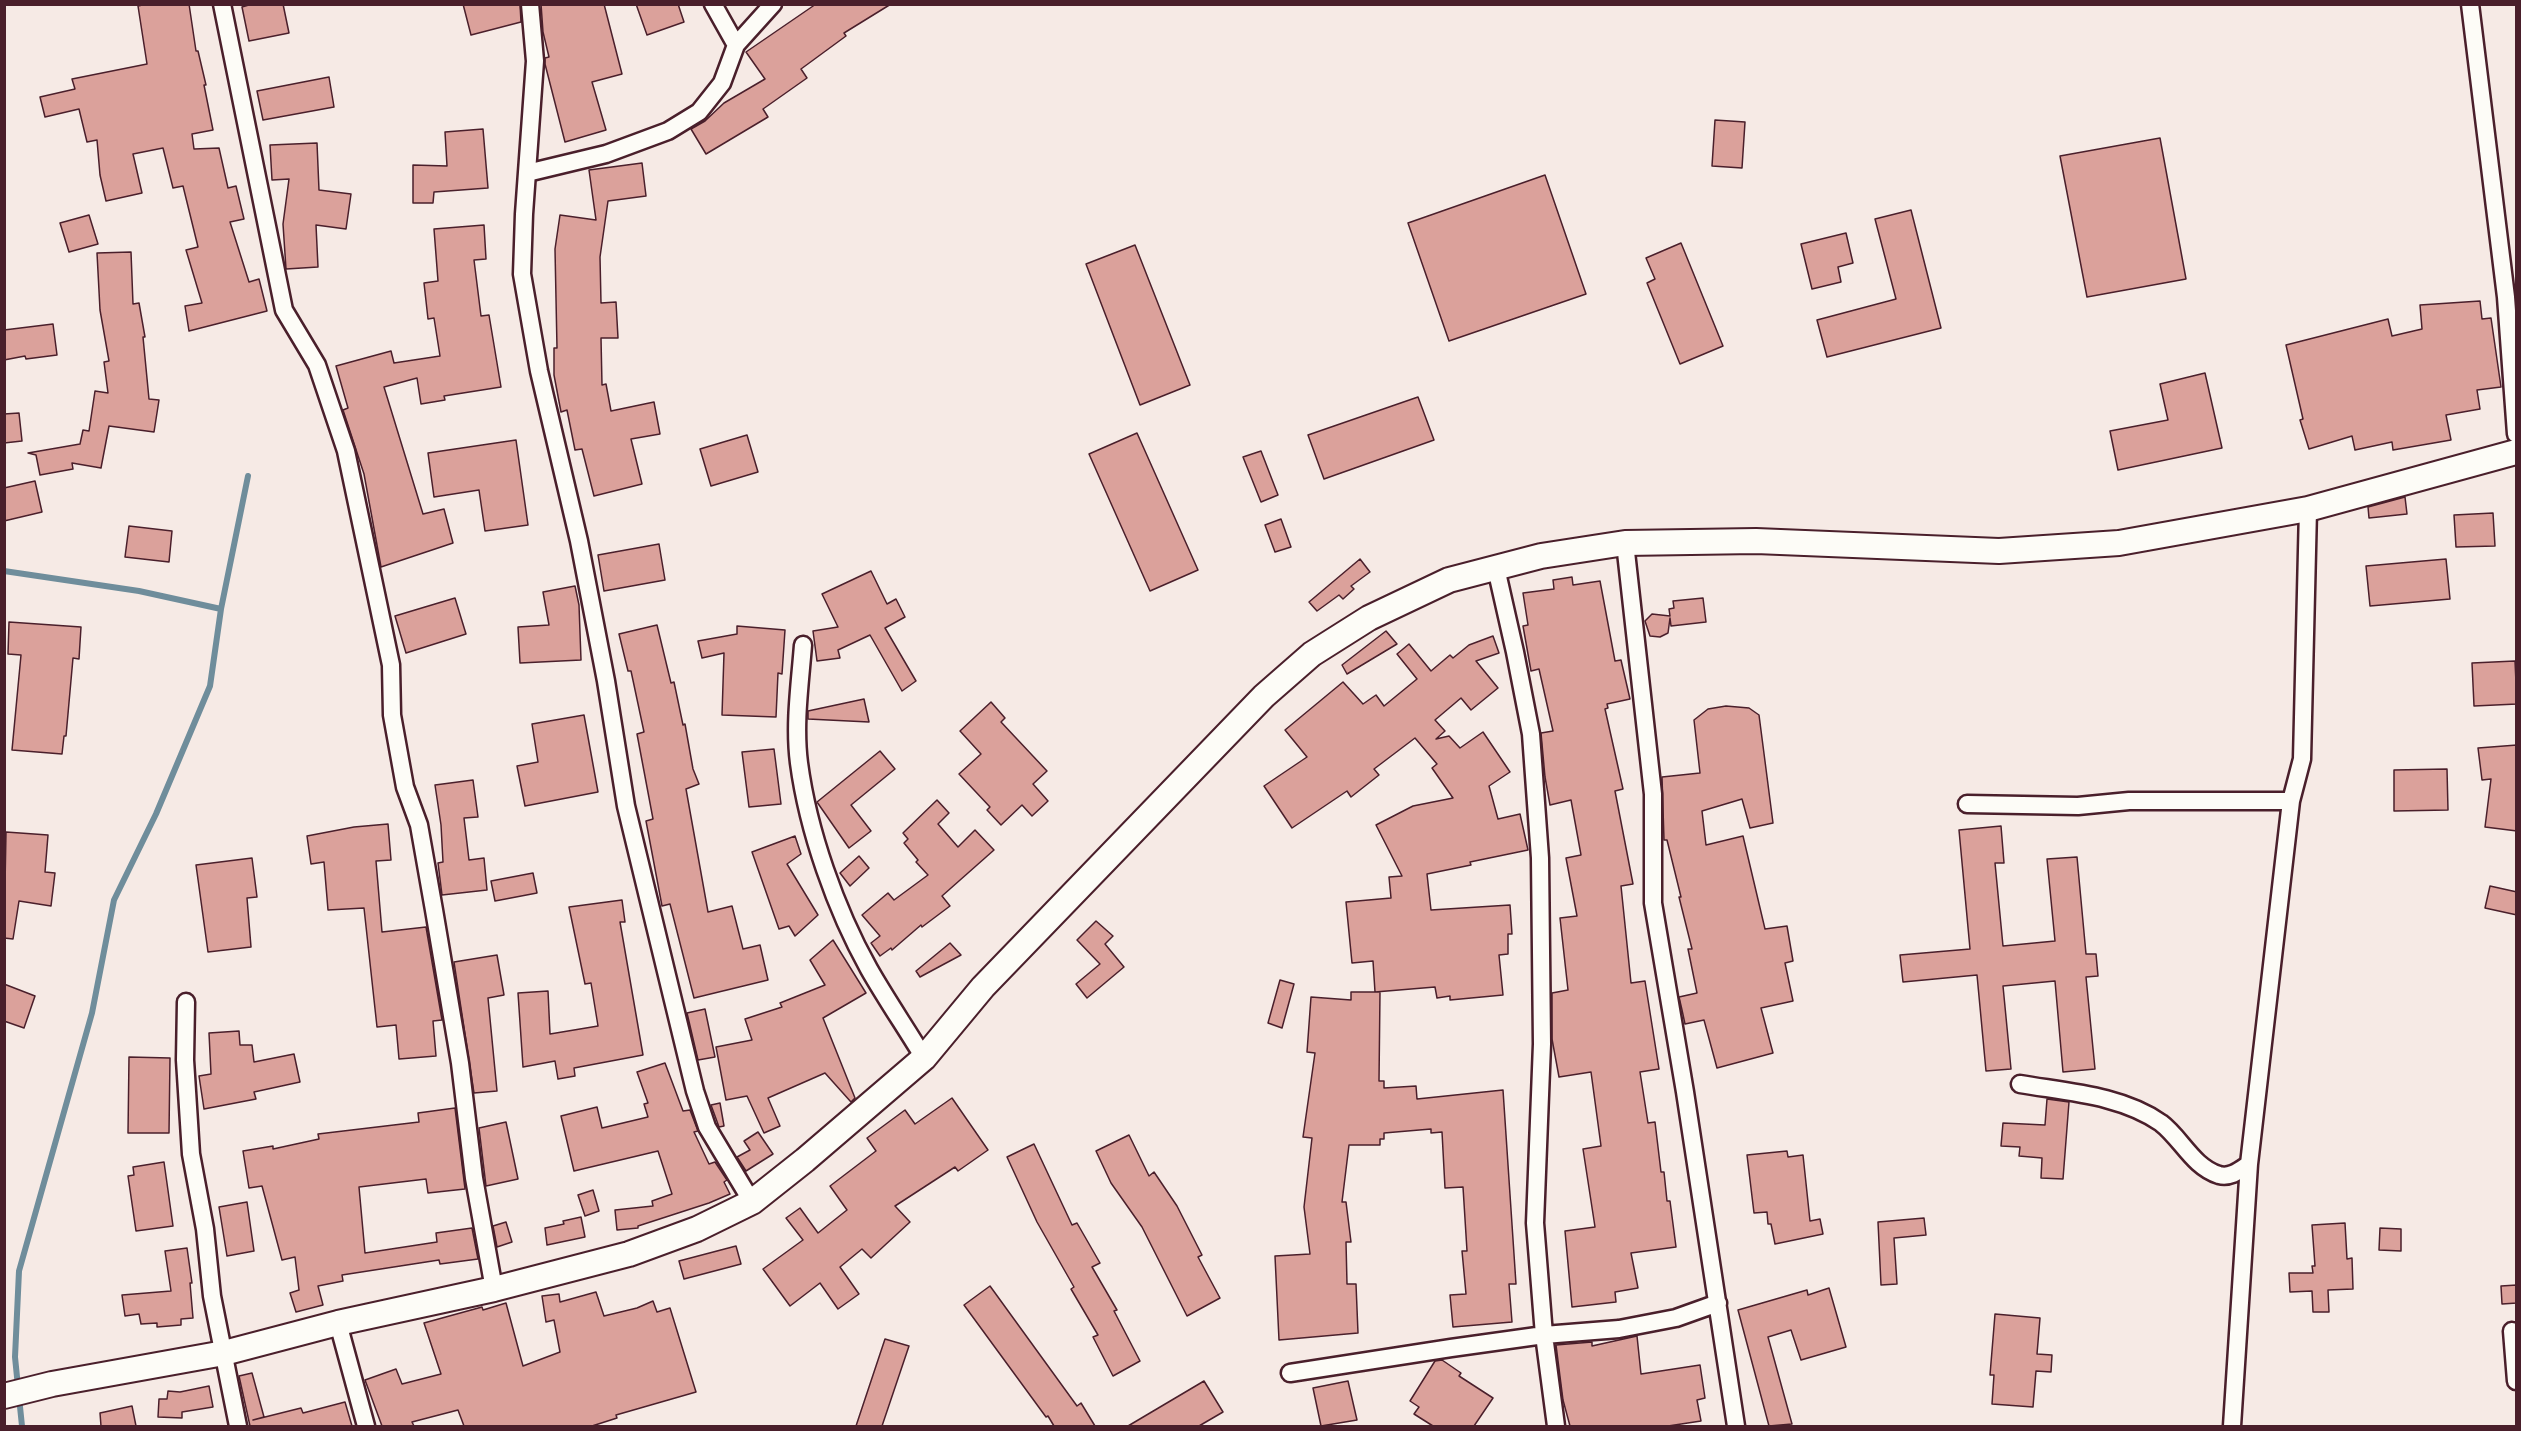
<!DOCTYPE html>
<style>
body{margin:0}
#map{position:relative;width:2521px;height:1431px;overflow:hidden;background:#f6eae5;font-family:Delius,sans-serif}
canvas{display:block}
.frame{position:absolute;inset:0;border:6px solid #4a1f2b;pointer-events:none}
</style>
<div id="map">
<canvas width="2521" height="1431"></canvas>
<div class="frame"></div>
</div>
<script>
const ctx = document.querySelector('canvas').getContext('2d');
ctx.lineJoin = 'round';
function trace(path, color, width, dash) {
  ctx.strokeStyle = color;
  ctx.lineWidth = width;
  ctx.lineCap = dash ? 'butt' : 'round';
  ctx.setLineDash(dash || []);
  ctx.stroke(path);
}
function fill(path, color) {
  ctx.fillStyle = color;
  ctx.fill(path, 'evenodd');
}
const stream = new Path2D(`
 M 4,571 L 139,591 L 221,609
 M 18,1387 L 15,1357 L 19,1271 L 92,1013 L 114,900 L 156,814 L 210,686 L 221,609 L 248,476
 M 19,1397 L 22,1426`);
const building = new Path2D(`
 M 147,4 L 189,4 L 196,51 L 198,51 L 206,85 L 204,85 L 213,130 L 192,134 L 194,149 L 219,148 L 228,188 L 236,186 L 244,219 L 230,222 L 249,282 L 259,279 L 267,311 L 189,331 L 185,306 L 202,303 L 186,250 L 198,247 L 183,186 L 173,188 L 163,148 L 133,154 L 142,193 L 106,201 L 100,175 L 97,140 L 87,142 L 79,109 L 45,117 L 40,97 L 75,89 L 72,79 L 147,64 L 138,6 Z
 M 252,4 L 283,4 L 289,33 L 249,41 L 242,7 Z
 M 463,4 L 520,4 L 521,22 L 471,35 Z
 M 541,4 L 604,4 L 622,74 L 592,82 L 606,130 L 565,142 L 545,64 L 545,58 L 549,57 L 543,32 Z
 M 636,4 L 678,4 L 684,22 L 647,35 Z
 M 816,4 L 891,4 L 844,33 L 846,36 L 801,69 L 807,78 L 763,109 L 768,117 L 706,154 L 691,129 L 705,121 L 724,103 L 765,79 L 746,52 Z
 M 329,77 L 334,107 L 263,120 L 257,91 Z
 M 1715,120 L 1745,122 L 1742,168 L 1712,166 Z
 M 483,129 L 488,188 L 434,192 L 433,203 L 413,203 L 413,165 L 447,166 L 445,132 Z
 M 2160,138 L 2186,279 L 2087,297 L 2060,156 Z
 M 317,143 L 319,190 L 351,194 L 346,229 L 316,225 L 318,267 L 286,269 L 283,224 L 289,179 L 272,180 L 270,145 Z
 M 642,163 L 646,196 L 608,201 L 600,257 L 601,303 L 616,302 L 618,338 L 601,338 L 602,385 L 606,384 L 611,411 L 654,402 L 660,434 L 631,439 L 642,484 L 594,496 L 582,449 L 575,450 L 567,410 L 561,412 L 554,375 L 554,348 L 557,348 L 555,249 L 560,215 L 596,220 L 589,170 Z
 M 1545,175 L 1586,294 L 1449,341 L 1408,223 Z
 M 1911,210 L 1941,328 L 1827,357 L 1817,320 L 1896,299 L 1875,219 Z
 M 89,215 L 98,244 L 69,252 L 60,223 Z
 M 484,225 L 486,259 L 474,260 L 481,316 L 489,315 L 501,387 L 444,396 L 445,400 L 421,404 L 417,378 L 384,387 L 423,514 L 444,509 L 453,543 L 381,567 L 364,474 L 343,410 L 348,408 L 336,366 L 391,351 L 394,363 L 440,356 L 434,318 L 428,319 L 424,283 L 438,281 L 434,229 Z
 M 1846,233 L 1853,263 L 1838,267 L 1841,282 L 1812,289 L 1801,244 Z
 M 1681,243 L 1723,346 L 1680,364 L 1647,283 L 1655,279 L 1646,258 Z
 M 1135,245 L 1190,385 L 1140,405 L 1086,264 Z
 M 131,252 L 133,304 L 139,303 L 145,337 L 143,337 L 149,399 L 159,400 L 154,432 L 109,426 L 101,468 L 72,463 L 73,469 L 40,475 L 36,455 L 28,453 L 80,444 L 83,430 L 89,431 L 95,391 L 108,393 L 104,362 L 109,361 L 100,310 L 97,253 Z
 M 2480,301 L 2482,319 L 2491,318 L 2501,387 L 2477,390 L 2480,409 L 2446,415 L 2451,440 L 2393,450 L 2392,442 L 2355,450 L 2352,436 L 2309,449 L 2300,420 L 2303,419 L 2286,345 L 2388,319 L 2392,336 L 2422,329 L 2420,305 Z
 M 53,324 L 57,355 L 26,359 L 25,356 L 4,360 L 4,330 Z
 M 2205,373 L 2222,448 L 2118,470 L 2110,431 L 2168,420 L 2160,384 Z
 M 1418,397 L 1434,440 L 1324,479 L 1308,435 Z
 M 19,413 L 22,441 L 4,443 L 4,414 Z
 M 1137,433 L 1198,570 L 1150,591 L 1089,454 Z
 M 747,435 L 758,472 L 711,486 L 700,449 Z
 M 516,440 L 528,525 L 485,531 L 479,490 L 434,497 L 428,453 Z
 M 1261,451 L 1278,495 L 1261,502 L 1243,457 Z
 M 35,481 L 42,512 L 4,521 L 4,488 Z
 M 2405,497 L 2407,514 L 2369,518 L 2368,507 Z
 M 2493,513 L 2495,546 L 2456,547 L 2454,515 Z
 M 1281,519 L 1291,547 L 1275,552 L 1265,525 Z
 M 129,526 L 172,531 L 169,562 L 125,557 Z
 M 659,544 L 665,580 L 604,591 L 598,555 Z
 M 1360,559 L 1370,572 L 1351,586 L 1354,589 L 1343,599 L 1339,595 L 1317,611 L 1309,602 Z
 M 2446,559 L 2450,599 L 2370,606 L 2366,566 Z
 M 871,571 L 887,604 L 896,599 L 905,617 L 885,628 L 916,681 L 902,691 L 870,635 L 838,650 L 840,658 L 817,661 L 813,631 L 838,627 L 822,594 Z
 M 1572,577 L 1573,585 L 1600,581 L 1615,661 L 1621,660 L 1630,699 L 1607,704 L 1608,708 L 1605,709 L 1623,789 L 1615,791 L 1633,884 L 1621,886 L 1631,983 L 1645,981 L 1659,1069 L 1640,1072 L 1648,1123 L 1655,1122 L 1661,1172 L 1664,1172 L 1667,1201 L 1670,1201 L 1676,1247 L 1631,1253 L 1638,1288 L 1615,1292 L 1616,1302 L 1572,1307 L 1565,1231 L 1595,1227 L 1583,1149 L 1601,1146 L 1591,1072 L 1559,1077 L 1552,1039 L 1552,993 L 1568,990 L 1560,918 L 1577,916 L 1566,858 L 1581,855 L 1571,800 L 1550,805 L 1545,777 L 1541,733 L 1553,731 L 1539,669 L 1531,671 L 1523,626 L 1528,625 L 1523,593 L 1554,589 L 1553,580 Z
 M 575,586 L 579,605 L 581,660 L 520,663 L 518,627 L 549,625 L 543,592 Z
 M 455,598 L 466,634 L 406,653 L 395,616 Z
 M 1703,598 L 1706,622 L 1671,626 L 1670,618 L 1668,633 L 1660,637 L 1650,636 L 1645,621 L 1652,614 L 1670,616 L 1669,609 L 1674,608 L 1673,601 Z
 M 9,622 L 81,627 L 79,659 L 73,658 L 66,736 L 64,736 L 62,754 L 12,750 L 21,655 L 8,654 Z
 M 657,625 L 671,683 L 674,682 L 683,725 L 685,724 L 693,769 L 699,784 L 686,789 L 708,912 L 732,906 L 743,949 L 760,945 L 768,980 L 694,998 L 670,904 L 662,906 L 646,821 L 653,819 L 637,734 L 644,732 L 631,671 L 628,671 L 619,634 Z
 M 737,626 L 785,630 L 782,674 L 778,673 L 776,717 L 722,715 L 724,653 L 702,658 L 698,641 L 737,634 Z
 M 1386,631 L 1397,644 L 1347,674 L 1342,665 Z
 M 1493,636 L 1499,653 L 1476,661 L 1498,688 L 1471,710 L 1461,698 L 1435,720 L 1445,731 L 1436,739 L 1449,736 L 1460,748 L 1483,732 L 1510,772 L 1489,786 L 1498,819 L 1520,814 L 1528,850 L 1470,862 L 1471,865 L 1427,874 L 1431,910 L 1510,905 L 1512,934 L 1508,934 L 1508,954 L 1499,955 L 1503,995 L 1450,1000 L 1450,996 L 1437,998 L 1435,987 L 1375,992 L 1373,961 L 1352,963 L 1346,902 L 1391,898 L 1389,877 L 1402,876 L 1376,825 L 1413,806 L 1453,798 L 1432,768 L 1437,764 L 1415,738 L 1374,769 L 1379,775 L 1351,797 L 1347,791 L 1292,828 L 1264,786 L 1307,757 L 1285,730 L 1343,682 L 1363,704 L 1376,695 L 1384,706 L 1417,679 L 1397,654 L 1409,644 L 1431,671 L 1450,655 L 1453,658 L 1469,645 Z
 M 2515,661 L 2517,704 L 2474,706 L 2472,663 Z
 M 864,699 L 869,722 L 808,719 L 808,711 Z
 M 991,702 L 1005,718 L 1001,722 L 1047,771 L 1033,784 L 1048,801 L 1032,816 L 1022,805 L 1001,825 L 987,810 L 990,807 L 959,774 L 981,754 L 960,731 Z
 M 1726,706 L 1749,708 L 1759,715 L 1773,823 L 1750,828 L 1742,799 L 1702,811 L 1706,845 L 1743,836 L 1765,929 L 1787,926 L 1793,961 L 1785,963 L 1793,1001 L 1761,1008 L 1773,1053 L 1717,1068 L 1704,1020 L 1685,1024 L 1682,1010 L 1679,997 L 1697,993 L 1688,949 L 1692,949 L 1679,897 L 1681,897 L 1667,840 L 1664,840 L 1662,777 L 1700,773 L 1694,720 L 1708,709 Z
 M 584,715 L 598,792 L 525,806 L 517,766 L 538,762 L 532,724 Z
 M 2517,745 L 2517,831 L 2485,827 L 2491,779 L 2482,780 L 2478,748 Z
 M 774,749 L 781,804 L 749,807 L 742,752 Z
 M 880,751 L 895,769 L 851,805 L 871,831 L 849,848 L 817,802 Z
 M 2447,769 L 2448,810 L 2394,811 L 2394,770 Z
 M 473,780 L 478,817 L 464,818 L 469,860 L 484,858 L 487,890 L 442,895 L 438,863 L 443,862 L 441,825 L 435,785 Z
 M 937,800 L 949,813 L 938,824 L 958,847 L 975,830 L 994,850 L 942,896 L 950,906 L 922,927 L 921,925 L 892,950 L 891,948 L 880,956 L 871,943 L 880,936 L 862,915 L 888,893 L 894,900 L 928,875 L 916,862 L 918,860 L 904,843 L 908,839 L 903,833 Z
 M 388,824 L 391,860 L 376,861 L 382,932 L 426,927 L 442,1020 L 433,1021 L 436,1056 L 399,1059 L 396,1025 L 377,1027 L 364,908 L 328,910 L 324,862 L 311,864 L 307,836 L 354,827 Z
 M 2001,826 L 2004,863 L 1995,863 L 2003,946 L 2055,941 L 2047,859 L 2077,857 L 2086,954 L 2096,954 L 2098,976 L 2086,977 L 2095,1069 L 2063,1072 L 2055,981 L 2003,986 L 2011,1069 L 1986,1071 L 1977,975 L 1903,982 L 1900,955 L 1970,949 L 1959,830 Z
 M 6,832 L 48,835 L 45,872 L 55,873 L 51,906 L 19,901 L 13,939 L 4,938 Z
 M 795,836 L 801,854 L 787,864 L 818,915 L 795,936 L 789,926 L 779,929 L 752,852 Z
 M 859,856 L 869,868 L 850,886 L 840,873 Z
 M 252,858 L 257,897 L 247,898 L 251,947 L 208,952 L 196,865 Z
 M 533,873 L 537,893 L 495,901 L 491,881 Z
 M 2490,886 L 2517,892 L 2517,915 L 2485,908 Z
 M 622,900 L 625,922 L 620,922 L 643,1055 L 574,1068 L 575,1076 L 558,1079 L 555,1061 L 523,1067 L 518,993 L 548,991 L 550,1034 L 598,1026 L 591,983 L 585,984 L 569,907 Z
 M 1096,921 L 1113,936 L 1105,944 L 1124,967 L 1087,998 L 1076,984 L 1100,964 L 1077,940 Z
 M 833,940 L 866,993 L 823,1018 L 855,1098 L 851,1102 L 825,1073 L 768,1098 L 780,1126 L 764,1133 L 747,1096 L 726,1100 L 716,1047 L 752,1040 L 745,1019 L 782,1007 L 780,1003 L 825,985 L 810,960 Z
 M 950,943 L 961,955 L 920,977 L 916,971 Z
 M 497,955 L 504,995 L 488,998 L 497,1091 L 474,1093 L 454,962 Z
 M 1280,980 L 1294,984 L 1282,1028 L 1268,1023 Z
 M 4,984 L 35,996 L 24,1028 L 4,1021 Z
 M 1351,992 L 1380,992 L 1379,1081 L 1384,1081 L 1384,1088 L 1416,1086 L 1417,1099 L 1503,1090 L 1516,1284 L 1509,1284 L 1512,1322 L 1453,1327 L 1450,1295 L 1466,1294 L 1462,1251 L 1467,1251 L 1463,1187 L 1445,1188 L 1442,1132 L 1431,1133 L 1431,1129 L 1384,1133 L 1384,1139 L 1380,1139 L 1380,1145 L 1349,1145 L 1342,1202 L 1346,1202 L 1351,1242 L 1346,1242 L 1347,1284 L 1356,1284 L 1358,1333 L 1279,1340 L 1275,1256 L 1310,1254 L 1304,1207 L 1312,1138 L 1303,1137 L 1315,1053 L 1307,1052 L 1311,997 L 1351,1000 Z
 M 705,1009 L 715,1057 L 698,1060 L 687,1013 Z
 M 239,1031 L 240,1045 L 252,1045 L 254,1062 L 294,1054 L 300,1082 L 254,1092 L 256,1099 L 204,1109 L 199,1076 L 211,1074 L 209,1033 Z
 M 129,1057 L 170,1058 L 169,1133 L 128,1133 Z
 M 665,1063 L 683,1111 L 690,1110 L 698,1131 L 694,1132 L 709,1164 L 715,1162 L 727,1180 L 724,1182 L 730,1194 L 709,1203 L 638,1226 L 638,1228 L 617,1230 L 615,1210 L 653,1206 L 652,1201 L 672,1194 L 658,1151 L 574,1171 L 561,1116 L 597,1107 L 602,1128 L 648,1117 L 644,1104 L 648,1103 L 637,1072 Z
 M 952,1098 L 988,1150 L 958,1171 L 955,1167 L 895,1206 L 910,1222 L 871,1258 L 862,1249 L 840,1267 L 859,1294 L 838,1309 L 820,1283 L 790,1306 L 763,1269 L 803,1240 L 786,1218 L 800,1208 L 818,1233 L 847,1210 L 830,1186 L 876,1151 L 867,1138 L 905,1110 L 915,1124 Z
 M 2047,1099 L 2069,1102 L 2063,1179 L 2041,1178 L 2042,1158 L 2019,1156 L 2020,1147 L 2001,1146 L 2003,1123 L 2045,1125 Z
 M 720,1103 L 724,1126 L 719,1127 L 711,1105 Z
 M 455,1108 L 465,1189 L 428,1193 L 426,1179 L 359,1187 L 365,1253 L 437,1242 L 436,1233 L 472,1228 L 478,1259 L 440,1264 L 439,1260 L 342,1275 L 343,1281 L 318,1286 L 323,1305 L 296,1312 L 290,1293 L 299,1290 L 295,1257 L 282,1260 L 262,1186 L 249,1188 L 243,1151 L 273,1146 L 273,1149 L 319,1139 L 318,1134 L 419,1122 L 418,1113 Z
 M 506,1122 L 518,1179 L 486,1186 L 479,1128 Z
 M 758,1132 L 773,1154 L 746,1171 L 737,1157 L 750,1150 L 744,1141 Z
 M 1129,1135 L 1149,1176 L 1154,1172 L 1177,1206 L 1202,1255 L 1198,1257 L 1220,1298 L 1187,1316 L 1142,1227 L 1111,1183 L 1096,1151 Z
 M 1034,1144 L 1072,1225 L 1077,1223 L 1100,1263 L 1092,1267 L 1117,1310 L 1114,1311 L 1140,1361 L 1113,1376 L 1093,1337 L 1098,1335 L 1071,1289 L 1074,1287 L 1037,1222 L 1007,1157 Z
 M 1787,1151 L 1788,1157 L 1803,1155 L 1810,1221 L 1820,1219 L 1823,1234 L 1775,1244 L 1771,1224 L 1768,1224 L 1767,1212 L 1754,1213 L 1747,1155 Z
 M 164,1162 L 173,1226 L 136,1231 L 128,1176 L 134,1175 L 133,1167 Z
 M 593,1190 L 599,1211 L 585,1216 L 578,1195 Z
 M 247,1202 L 254,1251 L 227,1256 L 219,1207 Z
 M 581,1217 L 585,1237 L 547,1245 L 545,1228 L 564,1224 L 563,1221 Z
 M 1924,1218 L 1926,1235 L 1894,1238 L 1897,1284 L 1881,1285 L 1878,1222 Z
 M 506,1222 L 512,1242 L 497,1247 L 493,1226 Z
 M 2345,1223 L 2347,1259 L 2352,1258 L 2353,1289 L 2328,1290 L 2329,1312 L 2313,1312 L 2312,1291 L 2290,1292 L 2289,1273 L 2313,1273 L 2312,1266 L 2315,1266 L 2312,1225 Z
 M 2380,1228 L 2401,1229 L 2401,1251 L 2379,1250 Z
 M 736,1246 L 741,1264 L 684,1279 L 679,1261 Z
 M 187,1248 L 192,1283 L 190,1283 L 193,1318 L 181,1319 L 181,1325 L 157,1327 L 157,1323 L 141,1324 L 139,1314 L 125,1316 L 122,1295 L 171,1291 L 165,1251 Z
 M 2517,1285 L 2517,1303 L 2502,1304 L 2501,1286 Z
 M 990,1286 L 1077,1406 L 1081,1403 L 1095,1426 L 1054,1426 L 1048,1416 L 1046,1417 L 964,1305 Z
 M 1829,1288 L 1846,1347 L 1801,1360 L 1791,1330 L 1768,1337 L 1792,1424 L 1769,1426 L 1738,1310 L 1807,1290 L 1808,1295 Z
 M 596,1292 L 604,1316 L 637,1308 L 653,1301 L 657,1312 L 670,1308 L 696,1392 L 616,1415 L 617,1418 L 592,1426 L 464,1426 L 458,1410 L 412,1422 L 414,1426 L 382,1426 L 365,1380 L 396,1369 L 402,1384 L 441,1374 L 424,1323 L 482,1307 L 483,1310 L 506,1303 L 523,1366 L 560,1352 L 554,1320 L 546,1322 L 542,1296 L 559,1294 L 560,1302 Z
 M 1995,1314 L 2040,1318 L 2037,1354 L 2052,1355 L 2051,1372 L 2036,1371 L 2033,1407 L 1992,1404 L 1994,1375 L 1990,1375 Z
 M 1637,1336 L 1641,1374 L 1700,1365 L 1705,1398 L 1697,1400 L 1701,1421 L 1668,1426 L 1570,1426 L 1563,1400 L 1556,1345 L 1592,1342 L 1592,1346 Z
 M 885,1339 L 909,1346 L 882,1426 L 856,1426 Z
 M 1442,1360 L 1461,1373 L 1459,1376 L 1493,1398 L 1474,1426 L 1433,1426 L 1414,1414 L 1419,1407 L 1410,1401 L 1435,1361 Z
 M 252,1373 L 264,1417 L 253,1420 L 301,1408 L 303,1413 L 345,1402 L 352,1426 L 250,1426 L 239,1376 Z
 M 1204,1381 L 1223,1412 L 1199,1426 L 1128,1426 Z
 M 1348,1381 L 1357,1420 L 1321,1426 L 1313,1388 Z
 M 209,1386 L 213,1407 L 182,1412 L 182,1418 L 158,1417 L 159,1399 L 167,1399 L 168,1391 L 180,1392 Z
 M 132,1406 L 136,1426 L 101,1426 L 100,1413 Z`);
const minor = new Path2D(`
 M 222,4 L 284,310 L 317,365 L 346,451 L 391,665 L 392,715 L 405,787 L 419,825 L 434,910 L 460,1063 L 474,1178 L 494,1289
 M 530,4 L 535,61 L 524,214 L 522,274 L 539,371 L 579,541 L 606,681 L 626,806 L 695,1091 L 707,1127 L 752,1202
 M 713,4 L 736,45
 M 2470,4 L 2506,297 L 2516,434
 M 527,173 L 606,154 L 668,131 L 699,112 L 722,83 L 736,45 L 773,4
 M 1625,543 L 1653,794 L 1653,903 L 1685,1092 L 1736,1426
 M 1496,568 L 1515,652 L 1531,734 L 1540,858 L 1542,1044 L 1535,1223 L 1544,1335 L 1556,1426
 M 803,645 C 800,684 794,724 799,763 C 808,831 836,910 869,969 C 886,999 906,1028 924,1058
 M 1967,804 L 2078,806 L 2129,801 L 2291,801
 M 186,1002 L 185,1060 L 191,1154 L 205,1229 L 212,1296 L 238,1426
 M 2020,1084 C 2066,1092 2121,1095 2161,1123 C 2181,1138 2193,1167 2219,1175 C 2231,1178 2240,1170 2249,1164
 M 338,1323 L 366,1426
 M 2512,1331 L 2516,1381
 M 1290,1373 L 1451,1348 L 1544,1335 L 1619,1329 L 1676,1318 L 1718,1303
 M 2232,1426 L 2249,1164 L 2291,801 L 2302,759 L 2308,509`);
const secondary = new Path2D(`
 M 4,1396 L 52,1384 L 224,1353 L 338,1323 L 494,1289 L 629,1254 L 697,1229 L 752,1202 L 805,1160 L 924,1058 L 983,987 L 1264,696 L 1312,654 L 1369,618 L 1449,580 L 1541,556 L 1625,543 L 1756,541 L 1999,551 L 2119,543 L 2308,509 L 2516,452`);
trace(stream, '#6f8d9b', 6);
fill(building, '#dba19b');
trace(building, '#4a1f2b', 1.5);
trace(minor, '#4a1f2b', 21);
trace(secondary, '#4a1f2b', 28);
trace(minor, '#fdfcf7', 16);
trace(secondary, '#fdfcf7', 24);
</script>
